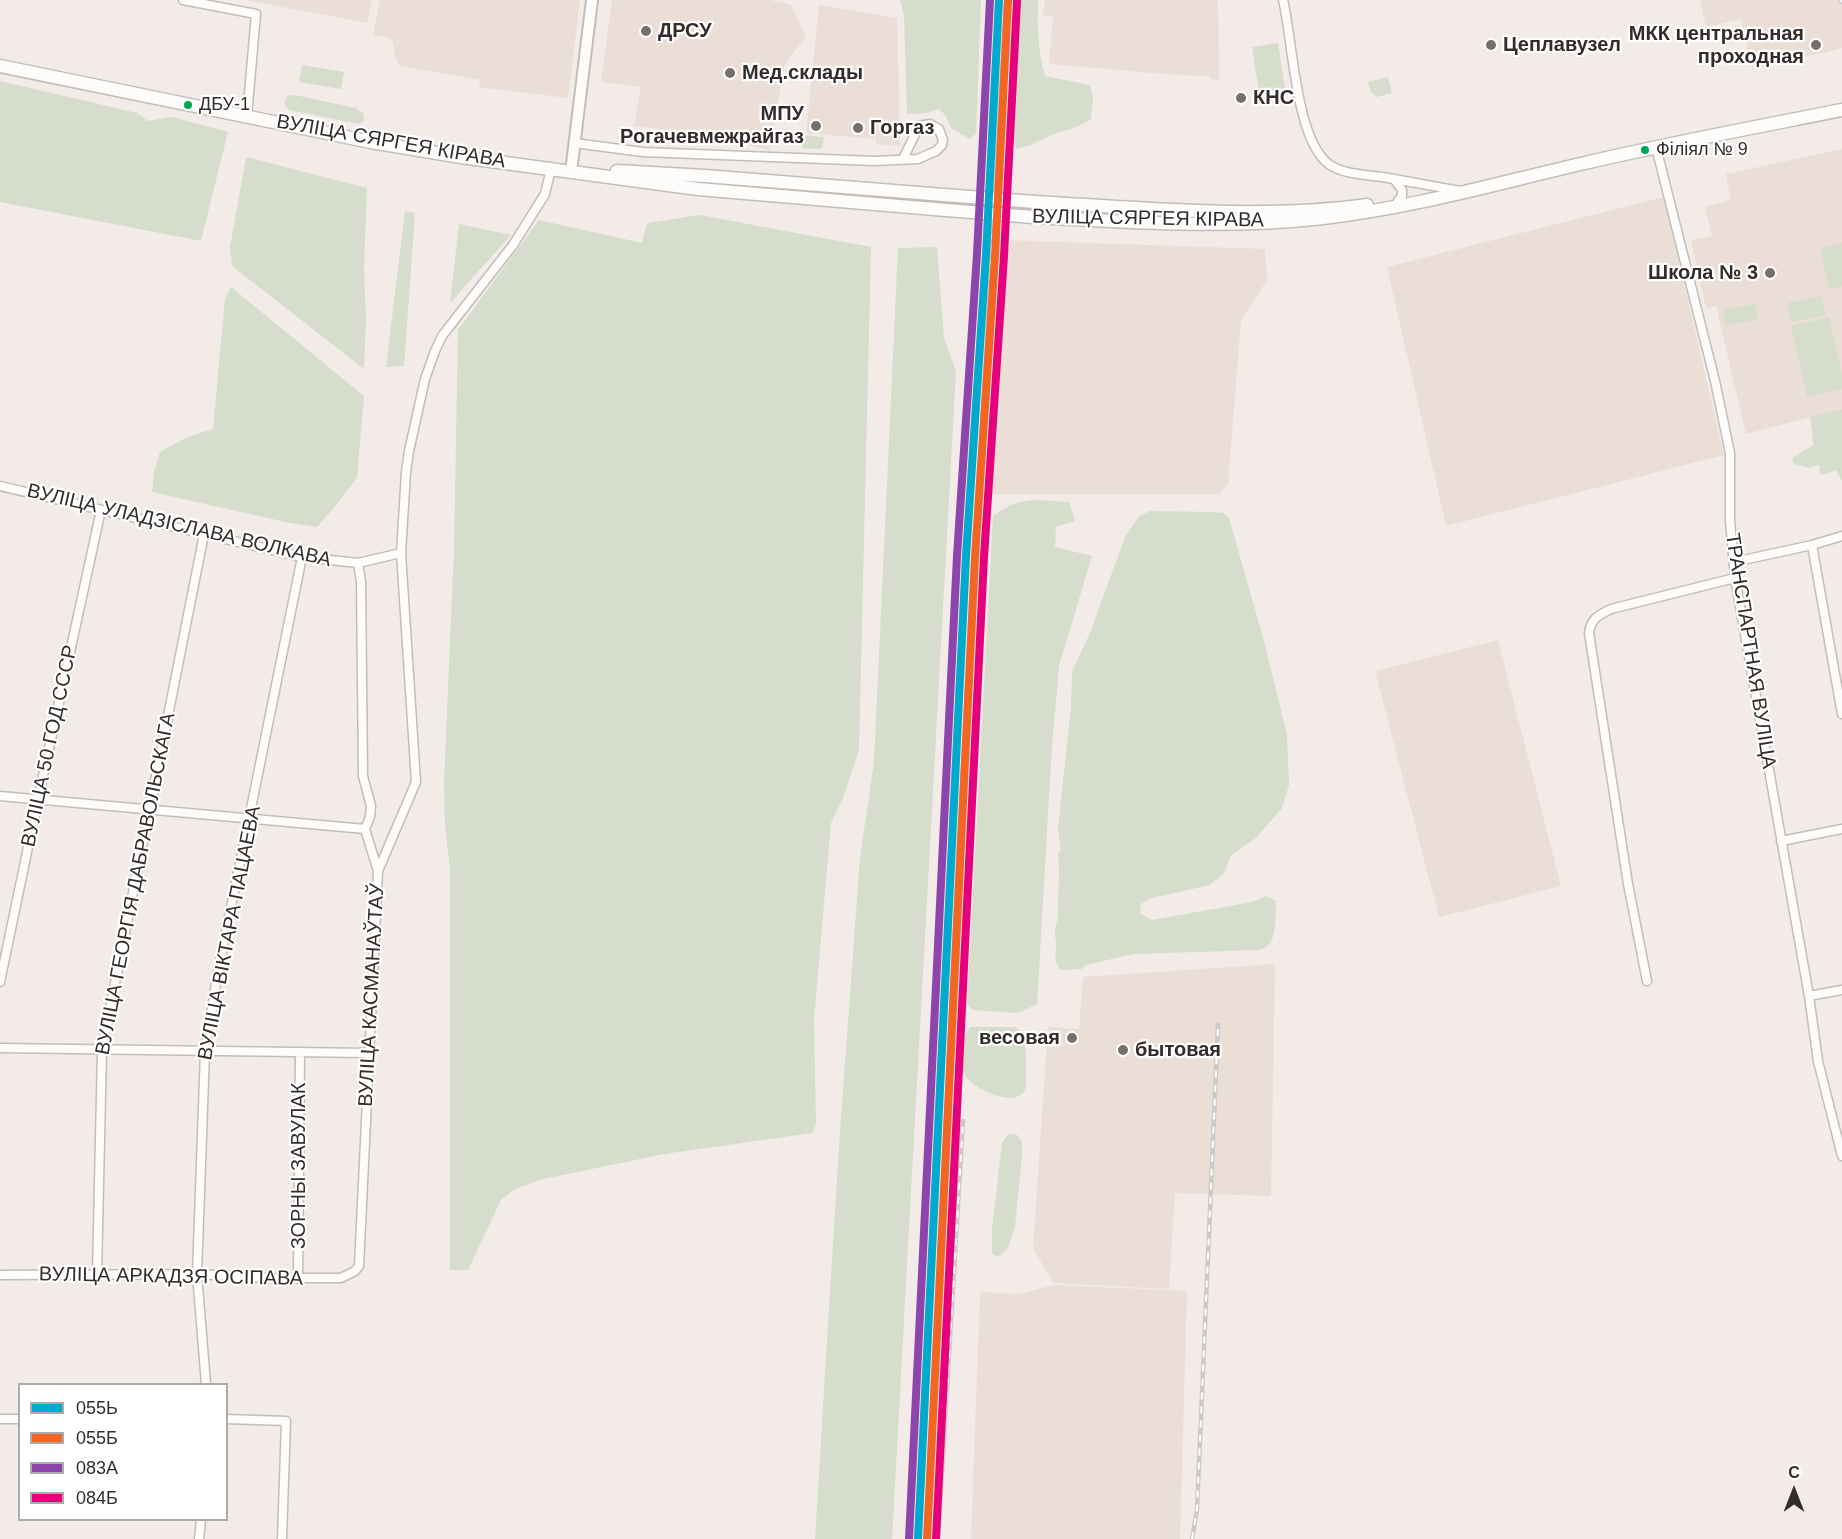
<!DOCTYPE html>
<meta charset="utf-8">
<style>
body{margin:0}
#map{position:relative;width:1842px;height:1539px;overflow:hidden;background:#f2ebe7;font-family:Arial,sans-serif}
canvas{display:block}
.legend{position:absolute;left:18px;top:1383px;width:210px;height:138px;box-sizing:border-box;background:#fff;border:2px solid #adabaa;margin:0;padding:8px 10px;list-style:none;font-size:18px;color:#322d2a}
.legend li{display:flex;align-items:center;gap:12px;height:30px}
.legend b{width:30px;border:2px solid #adabaa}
.north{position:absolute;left:1764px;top:1461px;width:60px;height:60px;-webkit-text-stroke:4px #fff;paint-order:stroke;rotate:0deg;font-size:16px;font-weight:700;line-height:24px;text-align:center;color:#322d2a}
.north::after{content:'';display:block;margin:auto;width:21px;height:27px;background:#322d2a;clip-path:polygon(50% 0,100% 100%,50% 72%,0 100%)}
</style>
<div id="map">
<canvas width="1842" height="1539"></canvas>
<ul class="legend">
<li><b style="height:8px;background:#00a9ce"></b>055Ь</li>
<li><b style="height:8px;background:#f26522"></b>055Б</li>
<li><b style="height:8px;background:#8e44ad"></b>083А</li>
<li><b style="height:8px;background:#e5007d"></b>084Б</li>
</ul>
<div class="north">С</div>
</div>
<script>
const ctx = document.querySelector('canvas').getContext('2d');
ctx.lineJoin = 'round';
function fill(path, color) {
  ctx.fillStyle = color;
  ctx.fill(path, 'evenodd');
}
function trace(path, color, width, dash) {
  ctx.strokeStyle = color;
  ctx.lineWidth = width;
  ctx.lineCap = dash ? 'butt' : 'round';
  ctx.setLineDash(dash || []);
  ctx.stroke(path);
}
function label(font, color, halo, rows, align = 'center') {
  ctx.font = font + ' Arial,sans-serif';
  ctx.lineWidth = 4.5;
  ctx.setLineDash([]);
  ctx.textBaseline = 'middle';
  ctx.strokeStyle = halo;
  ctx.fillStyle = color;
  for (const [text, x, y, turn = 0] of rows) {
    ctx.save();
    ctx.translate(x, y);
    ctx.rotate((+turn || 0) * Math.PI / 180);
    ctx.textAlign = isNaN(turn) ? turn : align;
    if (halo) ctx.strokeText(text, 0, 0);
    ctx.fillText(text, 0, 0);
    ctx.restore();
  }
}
const built = new Path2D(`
 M 245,0 L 372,0 L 367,23 Z
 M 380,0 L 580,0 L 568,98 L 479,87 L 480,80 L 400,66 L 395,56 L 393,42 L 389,38 L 373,35 Z
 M 612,0 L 770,0 L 791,5 L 806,36 L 784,66 L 770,150 L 694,133 L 634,126 L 641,87 L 601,82 Z
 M 1045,0 L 1218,0 L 1219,80 L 1210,79 L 1209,76 L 1176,75 L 1049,64 L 1053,17 L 1043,15 Z
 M 1700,0 L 1842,0 L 1842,48 L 1752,70 L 1741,19 L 1706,27 Z
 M 819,5 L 897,18 L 900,146 L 876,144 L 876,139 L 806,133 Z
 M 1842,149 L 1842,409 L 1746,434 L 1716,306 L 1706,308 L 1691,240 L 1712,236 L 1705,207 L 1731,200 L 1726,174 Z
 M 1664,197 L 1724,455 L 1446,526 L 1387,267 Z
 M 1002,240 L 1265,249 L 1267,280 L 1241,320 L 1228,484 L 1219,494 L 987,494 Z
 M 1498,640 L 1561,886 L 1439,917 L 1375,671 Z
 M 1275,964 L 1271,1196 L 1175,1193 L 1169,1289 L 1054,1283 L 1033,1249 L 1048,1027 L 1079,1029 L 1083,977 Z
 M 1054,1285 L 1187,1291 L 1180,1539 L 971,1539 L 980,1292 L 1018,1294 Z`);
const green = new Path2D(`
 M 900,0 L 981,0 L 976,134 L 970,139 L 952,129 L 945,115 L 939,109 L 926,113 L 907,114 L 904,15 Z
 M 1015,0 L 1038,0 C 1037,27 1038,51 1045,76 L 1090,85 L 1093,99 L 1091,119 C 1079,128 1067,129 1054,134 C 1041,139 1031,146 1017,149 L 1011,141 Z
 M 1278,43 L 1285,88 L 1259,92 L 1252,47 Z
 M 302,65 L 344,72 L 341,89 L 299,82 Z
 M 1388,77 L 1392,93 L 1377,97 L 1371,92 L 1368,82 Z
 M 0,81 L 137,113 L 148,121 L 172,117 L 228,132 L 201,241 L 0,202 Z
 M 295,95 L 356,108 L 364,114 L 364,121 L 359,124 L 289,110 L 284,104 L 287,96 Z
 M 802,135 L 824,137 L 822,148 L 819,149 L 803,148 L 801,145 Z
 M 246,157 L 367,188 L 364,269 L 366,320 L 364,369 L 232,266 L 230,247 Z
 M 405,211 L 415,213 L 404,366 L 386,367 Z
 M 700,215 L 871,247 L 859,750 L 843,798 L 831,823 L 814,1019 L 816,1124 L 812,1133 L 664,1154 L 539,1180 L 515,1189 L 501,1200 L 468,1270 L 450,1270 L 450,868 L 445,825 L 444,782 L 454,549 L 458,330 L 539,220 L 642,243 L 647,223 Z
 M 459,224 L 511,235 L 450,303 Z
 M 1842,243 L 1842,286 L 1829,289 L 1820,248 Z
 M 937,247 L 944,338 L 956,371 L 892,1539 L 815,1539 L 838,1160 L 860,857 L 874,762 L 898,248 Z
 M 231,287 L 364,396 L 357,478 L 333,509 L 317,527 L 290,523 L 152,492 L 154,472 L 160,452 L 187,437 L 213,429 L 225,299 Z
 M 1821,296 L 1825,315 L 1791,322 L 1787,303 Z
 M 1753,304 L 1755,305 L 1758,317 L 1756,320 L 1725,326 L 1723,310 Z
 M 1829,317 L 1842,374 L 1842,389 L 1807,397 L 1791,326 Z
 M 1842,409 L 1842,481 L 1836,470 L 1824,475 L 1819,472 L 1820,466 L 1818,465 L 1810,468 L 1794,464 L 1792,460 L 1794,457 L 1813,445 C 1813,435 1811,427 1810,417 Z
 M 1036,500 L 1069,502 L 1075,521 L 1056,527 L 1055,547 L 1092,556 L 1059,666 L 1052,746 L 1037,1004 L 1018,1013 L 972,1010 L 967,1003 L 993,516 C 1008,505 1017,501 1036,500 Z
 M 1150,511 L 1212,512 L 1223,513 L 1229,518 L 1264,641 L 1287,735 L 1289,785 L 1282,808 L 1256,838 L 1231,855 L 1224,873 L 1210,885 L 1152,898 L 1141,904 L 1140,913 L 1152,920 L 1252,902 L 1266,896 L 1276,901 C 1275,917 1279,946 1259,950 L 1134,954 L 1085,965 L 1082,969 L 1061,970 C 1052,958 1057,955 1056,943 C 1056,938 1054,934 1055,929 C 1056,924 1058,920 1058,915 C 1058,894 1060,873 1058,852 L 1061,851 L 1058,829 L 1071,707 L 1072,672 L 1090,633 L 1125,537 L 1139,516 Z
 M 970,1027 L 1016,1027 C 1026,1039 1026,1050 1026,1066 C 1026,1074 1028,1087 1023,1093 C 1010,1107 974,1088 965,1076 C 955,1061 961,1040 970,1027 Z
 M 1008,1134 L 1016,1134 L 1022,1141 L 1022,1156 L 1015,1226 L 1008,1248 L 998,1257 L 992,1254 L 992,1228 L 1002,1143 Z`);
const street = new Path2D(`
 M 183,0 L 256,14 L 247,116
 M 1283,0 C 1293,40 1295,141 1330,165 C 1345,175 1371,175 1388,178 C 1412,182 1436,187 1461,191
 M 574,143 L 643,152 L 875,161 L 918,159 L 936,151 L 942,145 L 943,140 L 939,129 L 930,124 L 919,126 L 903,159
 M 1656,147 L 1715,381 L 1730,453 L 1730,520 L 1735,578 L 1809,996 L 1818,1061 L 1842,1156
 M 1394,179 L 1402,190 L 1402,196 L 1398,201
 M 0,486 L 302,557 L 358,563 L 401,553
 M 1812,545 L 1842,714
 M 1734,562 L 1812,545 L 1842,536
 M 0,796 L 365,829
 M 1781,841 L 1842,829
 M 378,871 L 416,782 L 401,553 L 406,472 L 409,451 L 425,379 L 435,351 L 442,336 L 513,245 L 545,194 L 551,169
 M 1647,981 L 1628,884 L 1589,633 C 1591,618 1599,615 1611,609 L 1735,578
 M 0,982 L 38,799 L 101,510
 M 1809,996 L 1842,990
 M 0,1048 L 368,1053
 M 97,1274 L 102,1049 L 204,534
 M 0,1275 L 197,1274 L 268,1278 L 341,1278 L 355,1271 L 359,1266 L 378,871 L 365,829 L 370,817 L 371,806 L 363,776 L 361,582 L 358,563
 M 298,1279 L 300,1052
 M 206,1384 L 197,1274 L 205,1052 L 218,971 L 302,557
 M 0,1419 L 20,1419
 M 226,1419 L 286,1421 L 282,1539
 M 199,1539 L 201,1520`);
const secondary = new Path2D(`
 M 571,172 L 592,0`);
const primary = new Path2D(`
 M 0,66 L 371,142 L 461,157 L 698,189 L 946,210
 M 617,171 L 705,176 L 944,195
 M 1035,202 C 1145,208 1258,220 1367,205
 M 1033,217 C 1129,222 1227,229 1323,218 C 1412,208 1498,183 1585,163 C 1670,143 1756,127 1842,110`);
const rail = new Path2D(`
 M 1841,0 L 1842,2
 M 927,1539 L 958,856 L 1006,0
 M 938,1539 L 963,1121
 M 1192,1539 L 1197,1509 L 1218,1025`);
const primaryBridge = new Path2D(`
 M 944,195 L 1035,202
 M 946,210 L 1033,217`);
const rail1 = new Path2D(`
 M 918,1539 L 966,556 L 986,255 L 999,0`);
const rail2 = new Path2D(`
 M 927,1539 L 975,557 L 995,256 L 1008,0`);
const rail3 = new Path2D(`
 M 909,1539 L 957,556 L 977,254 L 990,0`);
const rail4 = new Path2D(`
 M 936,1539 L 984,557 L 1004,256 L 1017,1`);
const markers = [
 [646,31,6,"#75706c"],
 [1491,45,6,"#75706c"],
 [1816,45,6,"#75706c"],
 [730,73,6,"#75706c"],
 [1241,98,6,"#75706c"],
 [188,105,5,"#00a651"],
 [816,126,6,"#75706c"],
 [858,128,6,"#75706c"],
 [1645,150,5,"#00a651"],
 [1770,273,6,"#75706c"],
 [1072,1038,6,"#75706c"],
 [1123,1050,6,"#75706c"]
];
const busNames = [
 ["ДБУ-1",199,105],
 ["Філіял № 9",1656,150]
];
const poiNames = [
 ["ДРСУ",658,31],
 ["МКК центральная",1804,34,"right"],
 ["проходная",1804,57,"right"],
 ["Цеплавузел",1503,45],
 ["Мед.склады",742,73],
 ["КНС",1253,98],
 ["МПУ",804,114,"right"],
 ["Рогачевмежрайгаз",804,137,"right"],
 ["Горгаз",870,128],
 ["Школа № 3",1758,273,"right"],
 ["весовая",1060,1038,"right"],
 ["бытовая",1135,1050]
];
const streetNames = [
 ["ВУЛІЦА СЯРГЕЯ КІРАВА",391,142,10],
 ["ВУЛІЦА СЯРГЕЯ КІРАВА",1148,219,1],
 ["ВУЛІЦА УЛАДЗІСЛАВА ВОЛКАВА",179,526,13],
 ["ТРАНСПАРТНАЯ ВУЛІЦА",1750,651,81],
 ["ВУЛІЦА 50 ГОД СССР",50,746,-78],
 ["ВУЛІЦА ГЕОРГІЯ ДАБРАВОЛЬСКАГА",136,884,-79],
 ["ВУЛІЦА ВІКТАРА ПАЦАЕВА",230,933,-79],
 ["ВУЛІЦА КАСМАНАЎТАЎ",372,995,-87],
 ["ЗОРНЫ ЗАВУЛАК",299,1166,-90],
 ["ВУЛІЦА АРКАДЗЯ ОСІПАВА",171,1277,1]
];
fill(built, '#ebded6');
fill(green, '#d7ddcc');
trace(street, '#c2bdb9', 11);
trace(secondary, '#c2bdb9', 14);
trace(primary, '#c2bdb9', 15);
trace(street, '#fdfcfb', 8);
trace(secondary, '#fdfcfb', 10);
trace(primary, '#fdfcfb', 12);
trace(rail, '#cccac9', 4.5);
trace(rail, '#fff', 2, [7]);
trace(primaryBridge, '#c2bdb9', 15, []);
trace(primaryBridge, '#fdfcfb', 12);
trace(rail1, '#00a9ce', 8);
trace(rail2, '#f26522', 8);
trace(rail3, '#8e44ad', 8);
trace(rail4, '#e5007d', 8);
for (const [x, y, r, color] of markers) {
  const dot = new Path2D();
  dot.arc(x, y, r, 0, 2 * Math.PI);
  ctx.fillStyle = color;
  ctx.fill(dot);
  trace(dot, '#fff', 2);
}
label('18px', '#322d2a', '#fff', busNames, 'left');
label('bold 20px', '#322d2a', '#fff', poiNames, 'left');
label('20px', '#322d2a', '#fff', streetNames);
</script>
